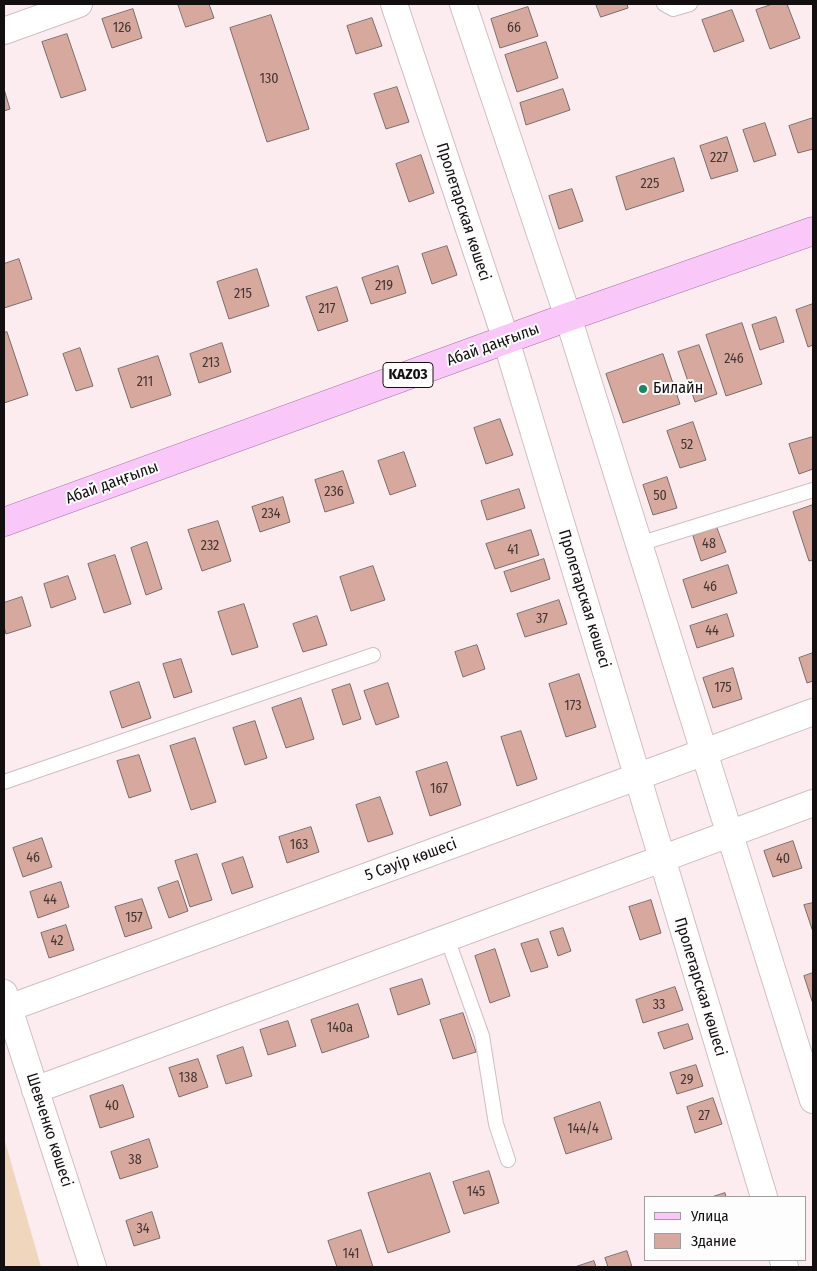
<!DOCTYPE html>
<meta charset="utf-8">
<style>
body{margin:0}
#map{position:relative;width:817px;height:1271px;overflow:hidden;background:#fcebef;font-family:"Fira Sans Condensed",sans-serif}
canvas{display:block}
.frame{position:absolute;inset:0;border:5px solid #130e0f;pointer-events:none}
.legend{position:absolute;left:644px;top:1196px;width:162px;height:65px;box-sizing:border-box;background:#fdfdfd;border:1px solid #9f9d9e;margin:0;padding:6px 9px;list-style:none;font-size:15px;color:#130e0f}
.legend li{display:flex;align-items:center;gap:10px;height:25px}
.legend b{width:25px;border:1px solid #9f9d9e}
</style>
<div id="map">
<canvas width="817" height="1271"></canvas>
<div class="frame"></div>
<ul class="legend">
<li><b style="height:6px;background:#fac8f8"></b>Улица</li>
<li><b style="height:14px;background:#d7a99e"></b>Здание</li>
</ul>
</div>
<script>
const ctx = document.querySelector('canvas').getContext('2d');
ctx.lineJoin = 'round';
function fill(path, color) {
  ctx.fillStyle = color;
  ctx.fill(path, 'evenodd');
}
function trace(path, color, width, dash) {
  ctx.strokeStyle = color;
  ctx.lineWidth = width;
  ctx.lineCap = dash ? 'butt' : 'round';
  ctx.setLineDash(dash || []);
  ctx.stroke(path);
}
function label(font, color, halo, rows, align = 'center') {
  ctx.font = font + ' "Fira Sans Condensed",sans-serif';
  ctx.lineWidth = 4;
  ctx.setLineDash([]);
  ctx.textBaseline = 'middle';
  ctx.strokeStyle = halo;
  ctx.fillStyle = color;
  for (const [text, x, y, turn = 0] of rows) {
    ctx.save();
    ctx.translate(x, y);
    ctx.rotate((+turn || 0) * Math.PI / 180);
    ctx.textAlign = isNaN(turn) ? turn : align;
    if (halo) ctx.strokeText(text, 0, 0);
    ctx.fillText(text, 0, 0);
    ctx.restore();
  }
}
const green = new Path2D(`
 M 4,1138 L 41,1267 L 4,1267 Z`);
const building = new Path2D(`
 M 178,4 L 209,4 L 214,18 L 186,27 Z
 M 596,4 L 627,4 L 628,8 L 601,17 Z
 M 773,4 L 787,4 L 800,38 L 770,49 L 756,10 Z
 M 528,7 L 538,36 L 500,48 L 491,19 Z
 M 133,9 L 142,38 L 112,48 L 102,19 Z
 M 732,10 L 744,41 L 714,52 L 702,20 Z
 M 271,15 L 309,129 L 267,142 L 230,28 Z
 M 372,18 L 382,46 L 356,54 L 347,26 Z
 M 67,34 L 86,90 L 61,98 L 42,42 Z
 M 546,42 L 558,78 L 517,92 L 505,55 Z
 M 397,87 L 409,122 L 386,129 L 374,94 Z
 M 4,89 L 10,109 L 4,111 Z
 M 563,89 L 570,110 L 526,125 L 520,103 Z
 M 813,118 L 813,149 L 798,153 L 789,126 Z
 M 765,123 L 776,155 L 754,162 L 743,130 Z
 M 727,137 L 738,171 L 711,179 L 700,146 Z
 M 421,155 L 434,193 L 409,202 L 396,164 Z
 M 674,158 L 684,191 L 626,210 L 616,177 Z
 M 572,189 L 583,221 L 559,229 L 549,196 Z
 M 447,246 L 457,275 L 432,284 L 422,254 Z
 M 19,259 L 32,299 L 4,308 L 4,264 Z
 M 398,266 L 406,293 L 371,304 L 362,278 Z
 M 257,269 L 269,306 L 229,319 L 217,282 Z
 M 337,287 L 348,321 L 318,331 L 306,297 Z
 M 813,304 L 813,345 L 808,347 L 796,310 Z
 M 776,317 L 784,342 L 760,350 L 752,325 Z
 M 742,323 L 762,384 L 726,396 L 706,335 Z
 M 7,332 L 28,395 L 4,403 L 4,333 Z
 M 222,343 L 231,372 L 199,383 L 190,354 Z
 M 699,345 L 717,394 L 695,402 L 678,352 Z
 M 80,348 L 93,386 L 76,391 L 63,354 Z
 M 663,354 L 680,404 L 623,423 L 606,374 Z
 M 158,356 L 171,395 L 131,408 L 118,369 Z
 M 500,419 L 513,455 L 486,464 L 474,428 Z
 M 693,422 L 706,460 L 680,468 L 667,431 Z
 M 813,437 L 813,469 L 799,474 L 789,444 Z
 M 404,452 L 416,486 L 390,495 L 378,461 Z
 M 343,471 L 354,503 L 325,512 L 315,480 Z
 M 667,477 L 677,508 L 653,515 L 643,485 Z
 M 519,489 L 525,508 L 487,520 L 481,501 Z
 M 283,497 L 290,522 L 260,532 L 252,507 Z
 M 813,505 L 813,560 L 809,561 L 793,512 Z
 M 218,521 L 231,561 L 202,571 L 188,530 Z
 M 717,528 L 726,552 L 701,561 L 693,536 Z
 M 531,530 L 539,555 L 495,569 L 486,544 Z
 M 147,542 L 162,589 L 146,595 L 131,548 Z
 M 115,555 L 131,604 L 104,613 L 88,564 Z
 M 544,559 L 550,579 L 511,592 L 504,572 Z
 M 728,565 L 737,593 L 692,608 L 683,580 Z
 M 373,566 L 385,600 L 351,611 L 340,577 Z
 M 68,576 L 76,599 L 51,608 L 44,584 Z
 M 22,597 L 31,626 L 6,634 L 4,627 L 4,603 Z
 M 559,600 L 567,624 L 525,637 L 517,614 Z
 M 244,604 L 258,647 L 232,655 L 218,612 Z
 M 727,614 L 734,636 L 697,648 L 690,626 Z
 M 317,616 L 327,645 L 303,652 L 293,624 Z
 M 477,645 L 485,669 L 463,677 L 455,652 Z
 M 813,653 L 813,681 L 807,683 L 799,658 Z
 M 181,659 L 192,692 L 174,698 L 163,664 Z
 M 733,668 L 742,699 L 713,708 L 703,678 Z
 M 579,674 L 596,727 L 566,737 L 549,684 Z
 M 139,682 L 151,718 L 122,728 L 110,692 Z
 M 388,683 L 399,717 L 376,725 L 364,691 Z
 M 350,684 L 361,719 L 343,725 L 332,690 Z
 M 301,698 L 314,739 L 286,748 L 272,708 Z
 M 255,721 L 267,758 L 245,765 L 233,728 Z
 M 521,731 L 537,779 L 517,786 L 501,737 Z
 M 195,738 L 216,802 L 191,810 L 170,746 Z
 M 139,755 L 151,791 L 129,798 L 117,761 Z
 M 447,762 L 461,805 L 430,816 L 416,772 Z
 M 380,797 L 393,834 L 368,842 L 356,805 Z
 M 311,827 L 319,852 L 287,863 L 279,837 Z
 M 42,838 L 52,867 L 23,877 L 13,848 Z
 M 793,841 L 802,868 L 773,877 L 764,851 Z
 M 197,854 L 212,900 L 190,907 L 175,861 Z
 M 243,857 L 253,887 L 232,894 L 222,864 Z
 M 178,881 L 188,911 L 169,918 L 158,888 Z
 M 61,882 L 69,907 L 38,918 L 30,892 Z
 M 142,899 L 152,928 L 125,937 L 115,907 Z
 M 651,900 L 661,933 L 640,940 L 629,907 Z
 M 813,903 L 813,932 L 804,905 Z
 M 66,925 L 74,950 L 49,958 L 41,933 Z
 M 563,928 L 571,951 L 558,956 L 550,932 Z
 M 538,939 L 548,967 L 531,972 L 521,944 Z
 M 495,949 L 510,996 L 490,1003 L 475,956 Z
 M 813,973 L 813,1004 L 804,976 Z
 M 422,979 L 430,1004 L 398,1015 L 390,989 Z
 M 675,987 L 683,1010 L 643,1023 L 636,1000 Z
 M 358,1004 L 369,1037 L 322,1053 L 311,1020 Z
 M 463,1013 L 476,1052 L 453,1059 L 440,1020 Z
 M 288,1021 L 296,1046 L 268,1055 L 260,1030 Z
 M 688,1024 L 693,1039 L 664,1049 L 658,1033 Z
 M 243,1047 L 252,1076 L 226,1084 L 217,1056 Z
 M 198,1059 L 208,1087 L 179,1097 L 169,1068 Z
 M 696,1065 L 703,1086 L 677,1094 L 670,1073 Z
 M 123,1085 L 134,1117 L 100,1128 L 90,1096 Z
 M 713,1098 L 722,1124 L 695,1133 L 687,1107 Z
 M 600,1102 L 612,1139 L 566,1154 L 554,1118 Z
 M 149,1139 L 158,1167 L 120,1179 L 111,1152 Z
 M 489,1171 L 499,1203 L 464,1214 L 453,1182 Z
 M 430,1173 L 450,1232 L 388,1253 L 368,1193 Z
 M 725,1193 L 726,1197 L 712,1197 Z
 M 152,1212 L 160,1238 L 134,1246 L 126,1221 Z
 M 361,1230 L 373,1267 L 337,1267 L 328,1241 Z
 M 627,1251 L 632,1267 L 608,1267 L 605,1258 Z
 M 594,1261 L 596,1267 L 575,1267 Z`);
const service = new Path2D(`
 M 664,4 L 673,9 L 690,4
 M 639,544 L 813,490
 M 4,782 L 373,655
 M 447,938 L 482,1036 L 496,1124 L 508,1160`);
const minor = new Path2D(`
 M 394,4 L 506,340 L 764,1197
 M 463,4 L 568,317 L 813,1100
 M 4,31 L 79,4
 M 4,993 L 93,1267
 M 9,1008 L 813,712
 M 35,1090 L 813,803
 M 783,1260 L 785,1267`);
const primary = new Path2D(`
 M 4,522 L 568,317 L 813,231`);
const markers = [
 [643,389,5,"#1d8561"]
];
const numberNames = [
 ["126",122,28],
 ["66",514,28],
 ["130",269,79],
 ["227",719,158],
 ["225",650,184],
 ["219",384,286],
 ["215",243,294],
 ["217",327,309],
 ["246",734,359],
 ["213",211,363],
 ["211",145,382],
 ["52",687,445],
 ["236",334,492],
 ["50",660,496],
 ["234",271,514],
 ["48",709,544],
 ["232",210,546],
 ["41",513,550],
 ["46",710,587],
 ["37",542,619],
 ["44",712,631],
 ["175",723,688],
 ["173",573,706],
 ["167",439,789],
 ["163",299,845],
 ["46",33,858],
 ["40",783,859],
 ["44",50,900],
 ["157",134,918],
 ["42",57,941],
 ["33",659,1005],
 ["140а",340,1028],
 ["138",188,1078],
 ["29",687,1080],
 ["40",112,1106],
 ["27",704,1116],
 ["144/4",583,1129],
 ["38",135,1160],
 ["145",476,1192],
 ["34",143,1229],
 ["141",351,1254]
];
const shields = [
 [408,375,50]
];
const shieldNames = [
 ["KАZ03",408,375]
];
const streetNames = [
 ["Пролетарская көшесі",463,212,72],
 ["Абай даңғылы",493,345,-20],
 ["Абай даңғылы",112,483,-20],
 ["Пролетарская көшесі",584,599,73],
 ["5 Сәуір көшесі",411,860,-20],
 ["Пролетарская көшесі",700,987,73],
 ["Шевченко көшесі",49,1130,72]
];
const poiNames = [
 ["Билайн",653,389]
];
fill(green, '#f0d6bd');
fill(building, '#d7a99e');
trace(building, '#7b6d69', 1);
trace(service, '#cfbfc3', 16);
trace(minor, '#cfbfc3', 28);
trace(primary, '#a770a3', 29);
trace(service, '#fff', 14);
trace(minor, '#fff', 26);
trace(primary, '#fac8f8', 28);
for (const [x, y, r, color] of markers) {
  const dot = new Path2D();
  dot.arc(x, y, r, 0, 2 * Math.PI);
  ctx.fillStyle = color;
  ctx.fill(dot);
  trace(dot, '#fdfdfd', 2);
}
label('14px', '#443533', null, numberNames);
for (const [x, y, w] of shields) {
  const box = new Path2D();
  box.roundRect(x - w / 2, y - 12.5, w, 25, 4);
  ctx.fillStyle = '#fdfdfd';
  ctx.fill(box);
  trace(box, '#130e0f', 1);
}
label('bold 15px', '#130e0f', null, shieldNames);
label('16px', '#130e0f', '#fdfdfd', streetNames);
label('16px', '#130e0f', '#fdfdfd', poiNames, 'left');
</script>
